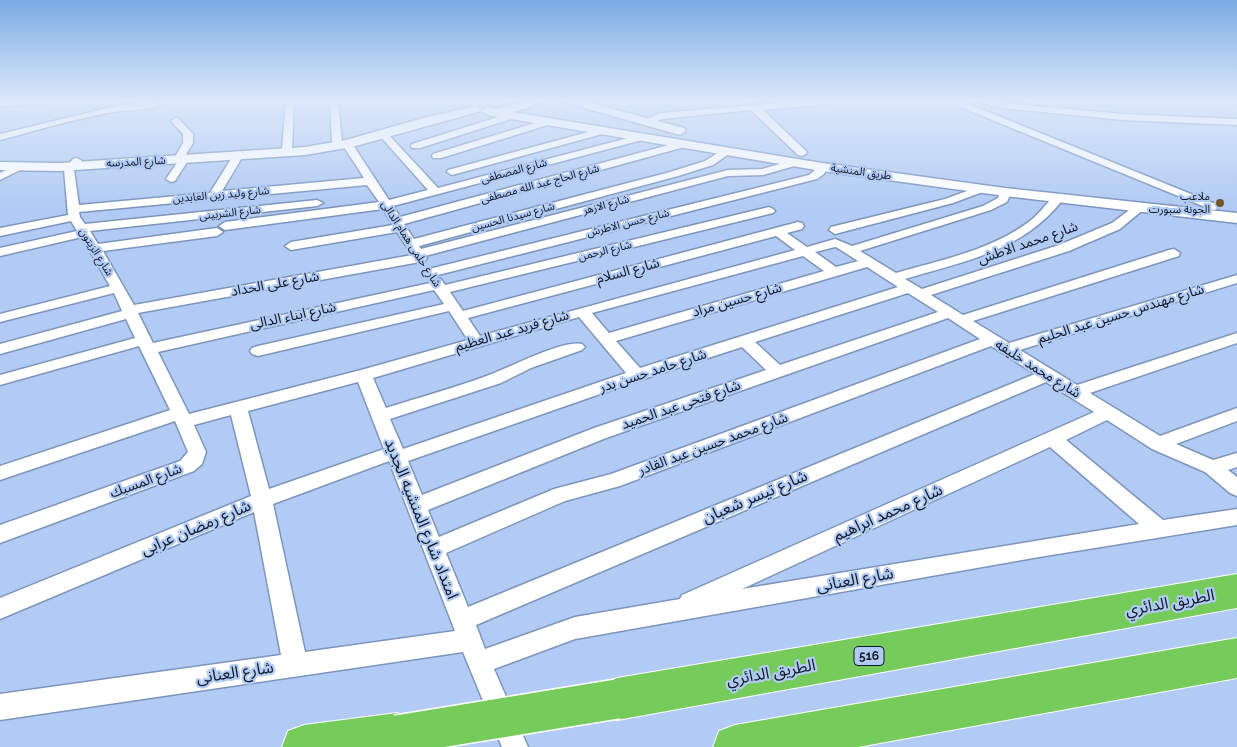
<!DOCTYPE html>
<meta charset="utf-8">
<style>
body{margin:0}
canvas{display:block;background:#b1cbf4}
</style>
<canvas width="1237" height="747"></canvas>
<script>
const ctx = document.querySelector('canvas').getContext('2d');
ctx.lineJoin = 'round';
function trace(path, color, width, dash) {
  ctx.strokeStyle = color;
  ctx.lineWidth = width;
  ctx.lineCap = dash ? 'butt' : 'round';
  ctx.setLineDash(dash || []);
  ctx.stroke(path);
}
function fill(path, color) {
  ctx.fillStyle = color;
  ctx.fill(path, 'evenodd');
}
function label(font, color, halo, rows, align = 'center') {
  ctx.font = font + ' Raleway,"Noto Sans Arabic",sans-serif';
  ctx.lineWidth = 4.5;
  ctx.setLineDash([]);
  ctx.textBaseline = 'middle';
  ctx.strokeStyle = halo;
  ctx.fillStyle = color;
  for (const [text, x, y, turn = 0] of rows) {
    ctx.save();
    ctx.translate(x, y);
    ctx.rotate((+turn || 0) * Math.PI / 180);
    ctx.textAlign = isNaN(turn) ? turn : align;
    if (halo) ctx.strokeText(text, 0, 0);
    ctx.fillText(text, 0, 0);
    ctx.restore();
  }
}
const minor = new Path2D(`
 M 0,101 L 47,101 L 43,104 L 0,106 Z
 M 286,101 L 294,101 L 292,149 L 287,152 L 282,149 Z
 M 330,101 L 338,101 L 342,142 L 337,145 L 332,142 Z
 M 801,101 L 831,101 L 827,104 L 763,110 L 806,151 L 807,153 L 802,156 L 798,155 L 751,110 L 662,119 L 646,125 L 641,122 L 660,113 Z
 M 961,101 L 1218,205 L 1220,207 L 1214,210 L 1210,209 L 958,106 L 957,104 Z
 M 980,101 L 1123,114 L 1237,119 L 1237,125 L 1123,120 L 1001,108 L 981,103 Z
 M 142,102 L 156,103 L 160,106 C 157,109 127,110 120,111 C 79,117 39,130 0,140 L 0,134 L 116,106 Z
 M 511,113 L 516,116 L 514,118 L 420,148 L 412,148 L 411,146 L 412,144 Z
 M 176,118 L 179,119 L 193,134 L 193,143 L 185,156 L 189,159 L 175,181 L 171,182 L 166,179 L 180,158 L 176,155 L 183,143 L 183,134 L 171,121 Z
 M 548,119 L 551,120 L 551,124 L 441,158 L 433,158 L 432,156 L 433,154 Z
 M 603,128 L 608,131 L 606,133 L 452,175 L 447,172 L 448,170 Z
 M 383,131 L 386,132 L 438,188 L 643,134 L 648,137 L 646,139 L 393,206 L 400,217 L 680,142 L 688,142 L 689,144 L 688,146 L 404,224 L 414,239 L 670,172 L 705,161 L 724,149 L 732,149 L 733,151 L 713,165 L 678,176 L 419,246 L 421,249 L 728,170 L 762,169 L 794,160 L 799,163 L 798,165 L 763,175 L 728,176 L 425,256 L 427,258 L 425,261 L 420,262 L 138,313 L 153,343 L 430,283 L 431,279 L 441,279 L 445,285 L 769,207 L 773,209 L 775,211 L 773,213 L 450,292 L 463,311 L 798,222 L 802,223 L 804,226 L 802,229 L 787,233 L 807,247 L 835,239 L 852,246 L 983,206 L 998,198 L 1001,190 L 1009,190 L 1011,192 L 1007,202 L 991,210 L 860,251 L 896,273 C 941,260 992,250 1030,221 C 1039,214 1046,204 1054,196 L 1058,195 L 1064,198 C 1024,251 965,261 905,279 L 922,289 L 1059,245 L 1112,223 L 1136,205 L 1144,205 L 1146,207 L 1144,209 L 1120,229 L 1069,251 L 931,295 L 963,315 L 1169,250 L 1174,249 L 1180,253 L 1179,256 L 973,321 L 1009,343 L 1237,275 L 1237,283 L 1020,350 L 1077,385 L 1237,333 L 1237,343 L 1090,393 L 1160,436 L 1237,408 L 1237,421 L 1176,444 L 1213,460 L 1237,453 L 1237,467 L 1228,470 L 1237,477 L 1237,496 L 1230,493 L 1205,472 L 1152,449 L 1107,420 L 1066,440 L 1163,520 L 1237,509 L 1237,525 L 1039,557 L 575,639 L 494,669 L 528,747 L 502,747 L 463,652 L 0,720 L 0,694 L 281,655 L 254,512 L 0,619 L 0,598 L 251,496 L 231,415 L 194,425 L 206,452 L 202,464 L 194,471 L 0,543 L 0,525 L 180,461 L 188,452 L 175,421 L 0,480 L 0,466 L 170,410 L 139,346 L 0,385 L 0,375 L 135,338 L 126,319 L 0,354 L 0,344 L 122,311 L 114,293 L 0,322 L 0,314 L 110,286 L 82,237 L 0,256 L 0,248 L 77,231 L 71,221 L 0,236 L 0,228 L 68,215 L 64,170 L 73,159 L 77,158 L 82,161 L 74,170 L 79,205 L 210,193 L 234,154 L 238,153 L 243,156 L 222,191 L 364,178 L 342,144 L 347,141 L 351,142 L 389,200 L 428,190 L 380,136 L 378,134 ZM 367,185 L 379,202 L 225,222 L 219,226 L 225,230 L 383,209 L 393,225 L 291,242 L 285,246 L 291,250 L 397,232 L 412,255 L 134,305 L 103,251 L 217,236 L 223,232 L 217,228 L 98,244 L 90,231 L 317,206 L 323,203 L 317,200 L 85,224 L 80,217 L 79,212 ZM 776,236 L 795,250 L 480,336 L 468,318 ZM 835,247 L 836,247 L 858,261 L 836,267 L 815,252 ZM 803,256 L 824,271 L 609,333 L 592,313 ZM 867,267 L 898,287 L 640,368 L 616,341 ZM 434,290 L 444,304 L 258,346 L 252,348 L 250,351 L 252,354 L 258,356 L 449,311 L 468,340 L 361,370 L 189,414 L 158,352 ZM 908,293 L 938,312 L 780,365 L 755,342 ZM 579,317 L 626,373 L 403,449 L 390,419 L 501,383 L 531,368 L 582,350 L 585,347 L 582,344 C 564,339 508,368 489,375 C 455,388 420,397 386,408 L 373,378 ZM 948,318 L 980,339 L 611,474 L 554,489 L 439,537 L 428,510 L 606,438 ZM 991,346 L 1035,374 L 468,607 L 446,553 L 565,501 L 620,486 ZM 742,347 L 766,370 L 594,428 L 422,495 L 408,461 L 643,379 ZM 358,382 L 384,449 L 269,489 L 248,411 ZM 1046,382 L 1094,412 L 682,595 L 680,599 L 575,617 L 485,649 L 476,625 ZM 1050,447 L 1139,524 L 742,589 ZM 389,461 L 455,631 L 305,652 L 273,504 Z
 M 18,164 L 23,167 L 22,169 L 0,180 L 0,173 Z
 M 822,164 L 827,167 L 824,174 L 817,179 L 430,277 L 423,273 L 425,270 L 809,175 L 815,170 L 818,165 Z
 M 981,186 L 987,189 L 985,191 L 953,203 L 835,234 L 829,230 L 831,227 L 945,199 Z`);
const tertiary = new Path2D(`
 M 526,101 L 541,101 L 528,108 L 512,112 L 822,163 L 1005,188 L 1237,213 L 1237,223 L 1005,196 L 822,171 L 487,115 L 481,111 L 352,147 L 305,155 L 60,171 L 0,170 L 0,162 L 60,163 L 305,147 L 346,140 L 427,117 L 476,106 L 482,110 L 487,107 L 496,109 Z
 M 565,101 L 583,101 L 684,128 L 686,131 L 680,135 L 567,103 Z`);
const motorway = new Path2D(`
 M 1237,574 L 1237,608 L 617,720 L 602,714 L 596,699 L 602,684 L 617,678 Z
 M 1237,638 L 1237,678 L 858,747 L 713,747 L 719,731 L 735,725 Z
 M 397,713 L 413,719 L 419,735 L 414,747 L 282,747 L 288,731 L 304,725 Z`);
const motorwayBridge = new Path2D(`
 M 397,735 L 617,699`);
const markers = [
 [1220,203,5,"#715629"]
];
const farStreetnames = [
 ["شارع المدرسه",136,162,-3],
 ["شارع المصطفى",514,171,-15],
 ["طريق المنشية",861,172,8],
 ["شارع الحاج عبد الله مصطفى",540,184,-15],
 ["شارع وليد زين العابدين",221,195,-5],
 ["شارع الازهر",606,205,-15],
 ["شارع الشربينى",230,213,-6],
 ["شارع سيدنا الحسين",513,217,-15],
 ["شارع حسن الاطرش",628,223,-14],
 ["شارع حلمى همام الدالى",411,244,57],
 ["شارع الرحمن",605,251,-14],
 ["شارع الزيتون",96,252,58]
];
const farPoinames = [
 ["ملاعب",1210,197],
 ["الجونة سبورت",1210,210]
];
const shields = [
 [869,656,30]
];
const shieldNames = [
 ["516",869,656]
];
const streetNames = [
 ["شارع محمد الاطش",1028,243,-19],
 ["شارع السلام",628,271,-15],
 ["شارع على الحداد",275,284,-10],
 ["شارع حسين مراد",737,300,-16],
 ["شارع مهندس حسين عبد الحليم",1121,314,-17],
 ["شارع ابناء الدالى",293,316,-12],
 ["شارع فريد عبد العظيم",512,331,-16],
 ["شارع محمد خليفه",1038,369,32],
 ["شارع حامد حسن بدر",653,371,-18],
 ["شارع فتحى عبد الحميد",681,405,-19],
 ["شارع محمد حسين عبد القادر",713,444,-20],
 ["شارع المسبك",146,481,-20]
];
const nearStreetnames = [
 ["شارع تيسر شعبان",755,497,-23],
 ["شارع محمد ابراهيم",888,513,-24],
 ["امتداد شارع المنشيه الجديد",421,519,68],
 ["شارع رمضان عرابى",196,528,-23],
 ["شارع العنانى",855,580,-10],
 ["الطريق الدائري",1170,603,-10],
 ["شارع العنانى",235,673,-8],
 ["الطريق الدائري",771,673,-10]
];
trace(minor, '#7c95bb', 3);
trace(tertiary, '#7c95bb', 3);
trace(motorway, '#fff', 2);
fill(minor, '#fff');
fill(tertiary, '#fff');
fill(motorway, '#75cc5a');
trace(motorwayBridge, '#fff', 42, []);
trace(motorwayBridge, '#75cc5a', 39);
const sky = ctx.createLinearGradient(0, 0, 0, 205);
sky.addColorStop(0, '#7aabe3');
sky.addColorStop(0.49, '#dce8fa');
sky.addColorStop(1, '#dce8fa00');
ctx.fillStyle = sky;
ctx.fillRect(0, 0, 1237, 205);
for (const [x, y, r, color] of markers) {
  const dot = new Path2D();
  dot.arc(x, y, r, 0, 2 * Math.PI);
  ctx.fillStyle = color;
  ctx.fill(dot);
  trace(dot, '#b1cbf4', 2);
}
label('11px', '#0e1826', '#b1cbf4', farStreetnames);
label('11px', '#0e1826', '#b1cbf4', farPoinames, 'right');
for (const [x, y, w] of shields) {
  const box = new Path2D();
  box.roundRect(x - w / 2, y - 9.5, w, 19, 4);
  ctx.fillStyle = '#b1cbf4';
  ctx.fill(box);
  trace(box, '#0e1826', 1);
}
label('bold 12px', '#0e1826', null, shieldNames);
label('14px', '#0e1826', '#b1cbf4', streetNames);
label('16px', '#0e1826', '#b1cbf4', nearStreetnames);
</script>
